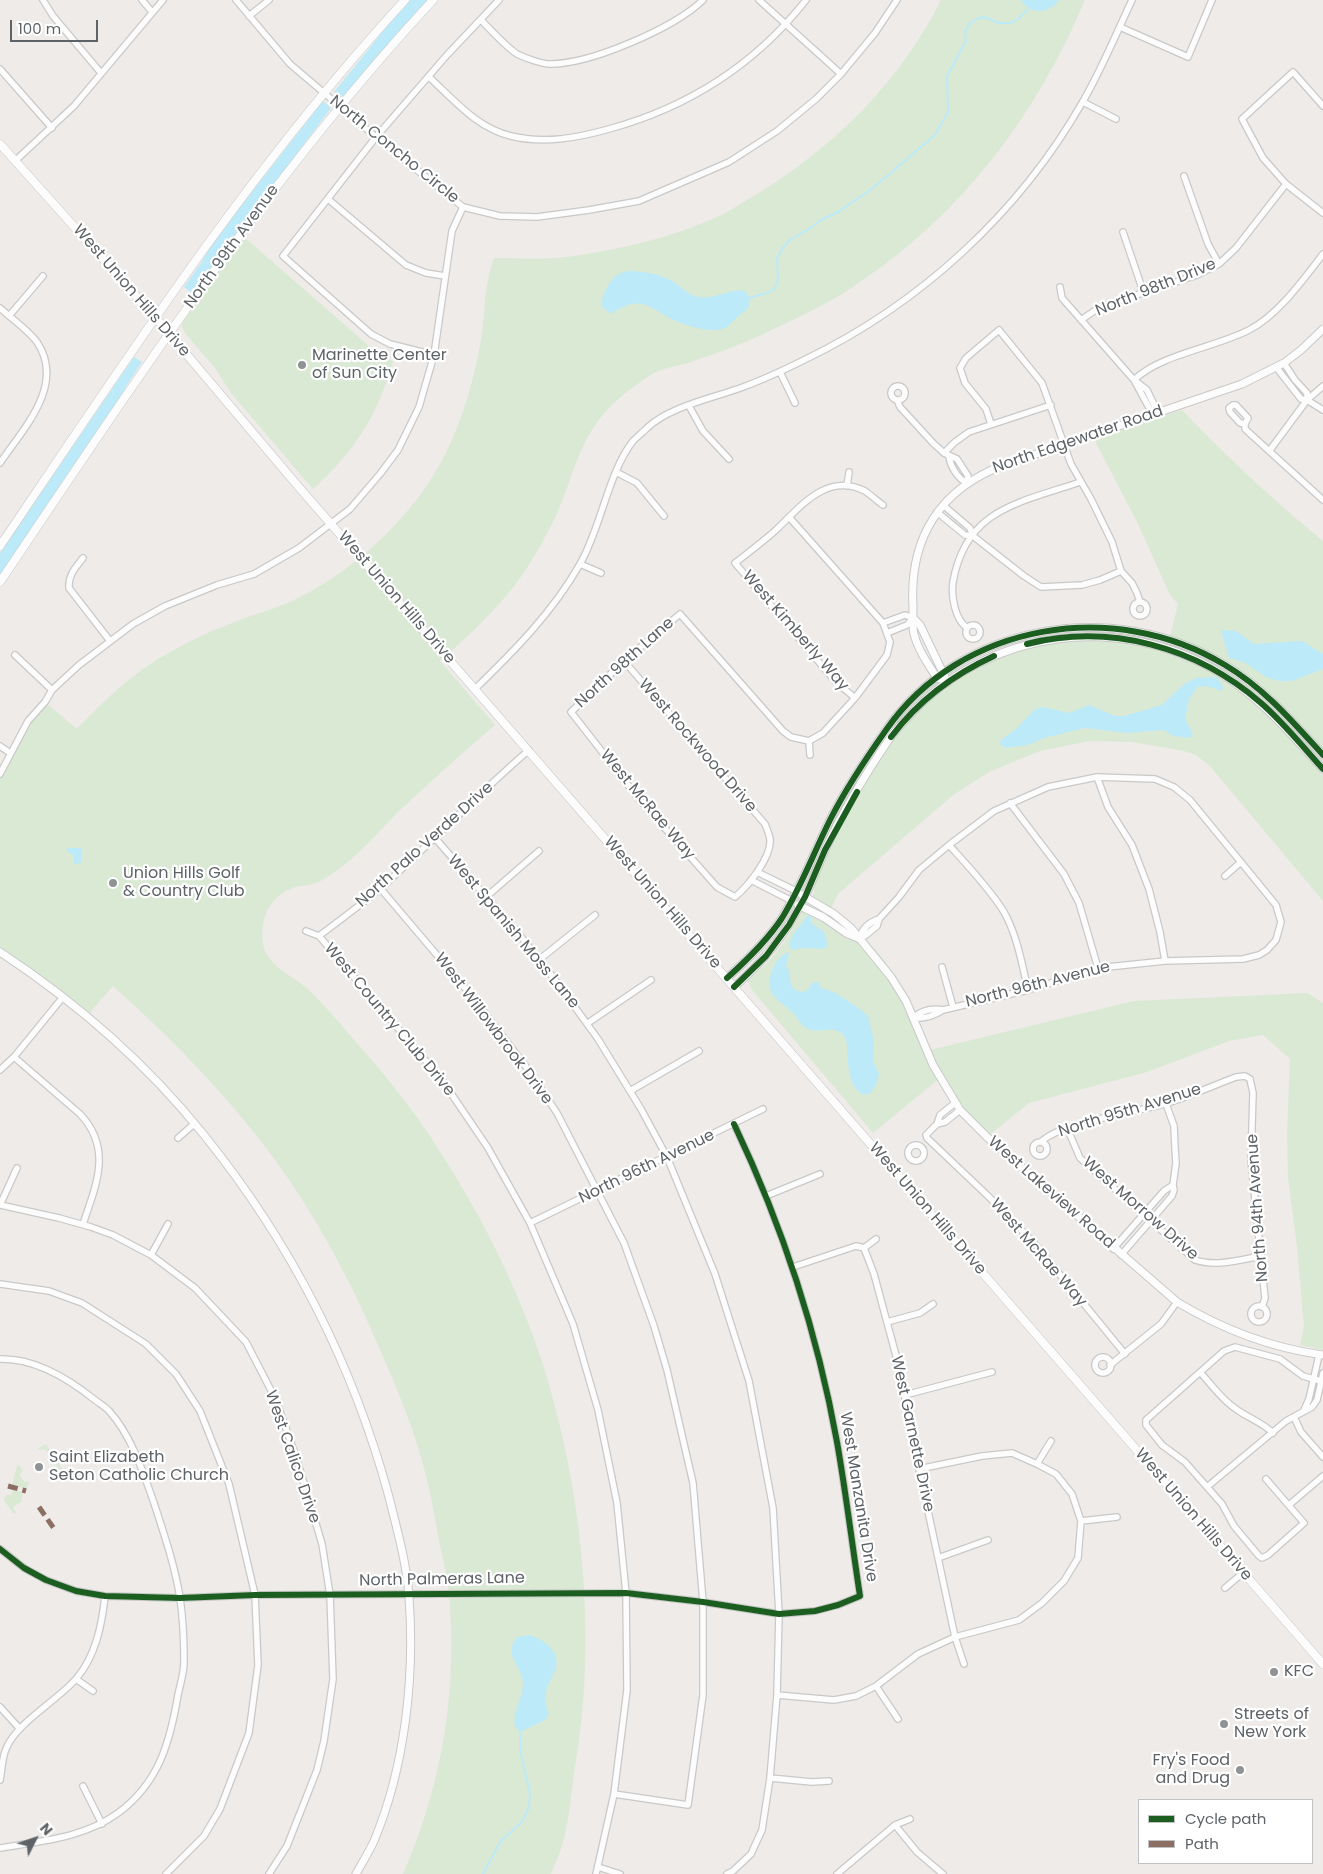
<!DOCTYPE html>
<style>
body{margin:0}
#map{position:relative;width:1323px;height:1874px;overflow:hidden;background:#eeebe8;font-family:Poppins,sans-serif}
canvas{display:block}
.legend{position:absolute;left:1138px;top:1799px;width:175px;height:65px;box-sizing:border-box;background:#fff;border:1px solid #bfc1c2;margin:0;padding:6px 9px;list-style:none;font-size:15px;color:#5e6367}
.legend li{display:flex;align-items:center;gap:10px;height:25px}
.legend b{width:25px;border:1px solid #bfc1c2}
.north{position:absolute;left:10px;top:1814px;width:50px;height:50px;-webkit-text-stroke:4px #fff;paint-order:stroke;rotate:49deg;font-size:14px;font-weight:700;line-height:20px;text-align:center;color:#5e6367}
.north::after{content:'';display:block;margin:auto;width:18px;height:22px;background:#5e6367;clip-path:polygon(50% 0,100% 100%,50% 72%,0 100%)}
.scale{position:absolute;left:10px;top:20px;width:88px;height:22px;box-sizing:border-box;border:2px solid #5e6367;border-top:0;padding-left:6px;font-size:15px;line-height:18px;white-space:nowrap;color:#5e6367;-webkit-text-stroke:4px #fff;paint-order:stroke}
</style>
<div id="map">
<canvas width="1323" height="1874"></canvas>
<ul class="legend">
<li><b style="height:6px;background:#1b5e20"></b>Cycle path</li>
<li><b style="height:6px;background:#8d6e63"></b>Path</li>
</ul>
<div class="north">N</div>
<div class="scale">100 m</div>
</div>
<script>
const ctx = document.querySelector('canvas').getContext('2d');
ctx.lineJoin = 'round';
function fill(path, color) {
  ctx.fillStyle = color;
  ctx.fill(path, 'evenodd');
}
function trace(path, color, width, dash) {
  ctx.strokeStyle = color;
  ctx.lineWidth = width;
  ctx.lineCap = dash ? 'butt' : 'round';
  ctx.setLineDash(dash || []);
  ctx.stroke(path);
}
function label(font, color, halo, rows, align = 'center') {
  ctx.font = font + ' Poppins,sans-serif';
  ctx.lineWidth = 4.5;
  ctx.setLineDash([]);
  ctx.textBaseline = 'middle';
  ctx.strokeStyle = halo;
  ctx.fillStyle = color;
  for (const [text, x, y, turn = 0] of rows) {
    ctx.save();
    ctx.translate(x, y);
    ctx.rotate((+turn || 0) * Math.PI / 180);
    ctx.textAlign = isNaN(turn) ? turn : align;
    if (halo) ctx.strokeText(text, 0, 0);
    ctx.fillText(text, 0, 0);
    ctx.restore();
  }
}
const green = new Path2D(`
 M 941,0 L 1085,0 C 1037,114 964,212 860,282 C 830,303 796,319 763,334 C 740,345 715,354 691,362 C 678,366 666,367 654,373 C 641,381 627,391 615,402 C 576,438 574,481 552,524 C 540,547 527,570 511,590 C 490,616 465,639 440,661 L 495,725 C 462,753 430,782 398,812 C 379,831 361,853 339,869 C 332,874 324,880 316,883 C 310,886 302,885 296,887 C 280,891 268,904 264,920 C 261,932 261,949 270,959 C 281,973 300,980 312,993 C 325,1006 337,1020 349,1034 C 380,1069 412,1107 437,1147 C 480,1213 518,1287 542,1362 C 582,1486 597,1632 576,1761 C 571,1790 570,1821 561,1849 C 558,1857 554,1866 551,1874 L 403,1874 C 443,1784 459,1683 448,1585 C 446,1570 442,1555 439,1541 C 435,1518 431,1494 425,1472 C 414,1428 396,1386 378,1345 C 349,1277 314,1212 270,1153 C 224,1092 171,1038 113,986 L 86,1017 L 0,952 L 0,774 L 28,721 L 45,702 L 77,729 C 105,699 134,672 170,652 C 188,642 206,633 225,626 C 247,616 270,611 292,601 C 354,572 414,516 445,455 C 463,418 474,380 481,340 C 485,312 484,284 494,258 C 518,258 542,260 566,257 C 618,250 672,238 719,216 C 734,209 748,199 762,191 C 837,144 901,80 941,0 Z
 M 244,237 L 369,346 L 387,355 L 390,360 L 393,361 C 378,415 355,451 313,489 L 231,393 L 215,368 L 185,333 L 182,327 C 183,314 233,252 244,237 Z
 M 1182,410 C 1226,456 1274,501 1323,541 L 1323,901 L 1210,766 L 1196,755 L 1184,751 L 1132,742 L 1090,741 L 1040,751 L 991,771 L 953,795 L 838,894 L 831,908 C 856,928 881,952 897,979 C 910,1002 919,1026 930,1050 L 1134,1001 L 1307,993 L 1323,1003 L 1323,1350 L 1300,1345 L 1304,1327 L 1297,1247 L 1288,1177 L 1287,1134 L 1290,1059 L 1263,1035 L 1229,1041 L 1147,1072 L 1029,1103 L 987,1137 L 960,1110 L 940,1078 L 873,1133 L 752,990 L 748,981 L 770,960 L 785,941 L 814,893 L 815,867 L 833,827 L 872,757 L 915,702 L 943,677 L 996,652 L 1027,641 L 1073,633 L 1139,636 L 1168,645 L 1178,604 L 1170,595 L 1138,524 L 1094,439 Z
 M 46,1444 L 66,1475 L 60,1480 L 56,1474 L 59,1472 L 58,1468 L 46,1450 L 37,1449 Z
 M 19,1465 L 23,1471 L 19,1475 L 25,1482 L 29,1482 L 27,1489 L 12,1485 L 17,1466 Z
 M 12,1490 L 23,1492 L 21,1502 L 13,1507 L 16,1513 L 14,1514 L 3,1499 L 7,1495 L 11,1495 Z`);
const water = new Path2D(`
 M 410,0 L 429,0 L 342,98 L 334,92 C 360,61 383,29 410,0 Z
 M 1021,0 L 1059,0 C 1050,14 1029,15 1021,0 Z
 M 323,101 L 331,108 L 192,293 L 184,287 L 201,263 L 212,243 Z
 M 633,271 C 646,272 660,274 672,281 C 681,286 688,295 698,297 C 715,300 729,288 745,291 C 750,297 752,305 745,311 C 738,315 731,325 725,328 C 718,331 709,330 702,329 C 693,327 685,325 676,321 C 648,308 642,293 611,314 L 601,306 C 602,295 610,277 621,273 C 625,271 629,271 633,271 Z
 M 134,357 L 142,362 L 126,386 L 118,404 L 0,577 L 0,553 Z
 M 1224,630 L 1236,631 L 1254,644 L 1302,641 L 1323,654 L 1323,669 L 1292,681 L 1279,681 L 1266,677 L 1244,662 L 1229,658 L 1221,631 Z
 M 1217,677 L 1223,687 L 1222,691 L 1206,686 L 1197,687 L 1189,699 L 1185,719 L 1193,734 L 1190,738 L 1173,736 L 1164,730 L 1127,733 L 1085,728 L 1044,738 L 1028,745 L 1005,748 L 1000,744 L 1001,740 L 1016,729 L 1035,709 L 1043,707 L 1069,713 L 1089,705 L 1115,716 L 1124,716 L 1162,705 L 1184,684 L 1196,678 Z
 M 67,848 L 82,848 L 81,863 L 74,864 L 74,855 L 67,852 Z
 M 808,915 L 811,917 L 811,923 L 824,932 L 828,946 L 822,949 L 804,948 L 792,950 L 789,946 L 792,936 Z
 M 789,952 L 786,966 L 789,971 L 791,985 L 795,990 L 803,992 L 809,989 L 811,983 L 819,982 L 821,988 L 834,992 L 860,1009 L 868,1016 L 874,1041 L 873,1062 L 879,1073 L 877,1082 L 871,1093 L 863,1095 C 845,1083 849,1057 846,1039 C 837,1023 822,1034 808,1029 C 800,1026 798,1017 792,1012 C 777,998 762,993 773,968 C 776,961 782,954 789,952 Z
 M 530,1635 C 547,1641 563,1654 554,1673 C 550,1681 545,1690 545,1699 C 545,1704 548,1710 549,1714 L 545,1720 L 520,1732 C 518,1730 516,1728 515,1726 C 512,1716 523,1696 523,1684 C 523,1666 502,1656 517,1637 Z`);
const stream = new Path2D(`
 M 749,298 L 770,292 L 775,288 L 778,279 L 777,259 L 782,249 L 790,240 L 812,227 L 821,220 L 838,212 L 873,188 L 935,135 L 948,112 L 947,76 L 966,41 L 965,32 L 969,24 L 977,19 L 982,17 L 990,19 L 998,23 L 1011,23 L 1018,19 L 1028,9
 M 483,1874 L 500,1842 L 522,1822 L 529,1807 L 530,1793 L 520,1750 L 520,1732`);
const minor = new Path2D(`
 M 43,0 L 53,16 L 101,73
 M 142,0 L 152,12
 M 236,0 L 290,64 L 376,137 L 463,207 L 500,216 L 537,217 L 589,210 L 639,201 L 729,162 L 777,131 L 816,99 L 841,74 L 875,33 L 897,0
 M 759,0 L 841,74
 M 249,16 L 269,0
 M 481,20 C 492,31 504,45 517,54 C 525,58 542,64 550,64 C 591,64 674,28 703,0
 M 1120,27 L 1188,57 L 1212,0
 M 0,69 L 52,128
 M 429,77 C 454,100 477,128 511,136 C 544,144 577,138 609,129 C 689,107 754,66 806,0
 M 1083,102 L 1116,119
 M 1323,106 L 1293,72 L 1242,119 L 1263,158 L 1286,184 L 1323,213
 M 15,161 L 74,106 L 163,0
 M 1184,176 L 1208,244 L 1219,264
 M 328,199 L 406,265 L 426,273 L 445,276
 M 1123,232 L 1144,294
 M 1060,287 L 1062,298 L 1134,380 L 1153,415
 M 0,308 C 12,319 27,329 37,342 C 66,385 23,429 0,463
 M 9,316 L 43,276
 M 1081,320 L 1100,307 L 1197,275 L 1219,264 L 1236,248 L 1286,184
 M 434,355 L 390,344 L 371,334 L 283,256 L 376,137 L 447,55 L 499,0
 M 1284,363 L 1295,380 L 1307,393 L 1307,400
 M 1276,367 L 1301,399 L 1307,400 L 1323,410
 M 780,372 L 795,403
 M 1134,380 C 1161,354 1214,348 1249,330 C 1278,315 1303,280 1323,254
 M 1134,380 L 1147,390 L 1158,413
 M891 393a7 7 0 1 1 14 0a7 7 0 1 1-14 0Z
 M 897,400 L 900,407 L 933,443 L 944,453 L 957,459 L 968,476 L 967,483 C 958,479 950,466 949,456
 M 689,406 L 703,431 L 729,459
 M 991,424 L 986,409 L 965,383 L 960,368 L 966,358 L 999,330 L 1042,383 L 1071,464 L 1091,499 L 1112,542 L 1121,571 L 1132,583 L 1137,593 L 1140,602
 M 1245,424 L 1240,423 L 1230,412 L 1229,408 L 1233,405 L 1236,405 L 1248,418 L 1245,424 L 1245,429 L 1323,500
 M 1270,450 L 1307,400 L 1323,386
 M 944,453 L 955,442 L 969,432 L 1051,405
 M 616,472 L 637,483 L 664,516
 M 847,486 L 849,472
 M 943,505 L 970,528 L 973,536
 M 937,512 L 965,535 L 973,536 L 1024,576 L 1041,587 L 1082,585 L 1100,580 L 1121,571
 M 83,558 C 76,567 68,575 69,588 L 110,641
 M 580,564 L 601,573
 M1133 609a7 7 0 1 1 14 0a7 7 0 1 1-14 0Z
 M 883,623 L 905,615 L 913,618 L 907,625 L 887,633
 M966 632a7 7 0 1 1 14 0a7 7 0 1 1-14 0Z
 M 967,628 C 955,619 951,597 953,582 C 966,508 1020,503 1080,482
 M 15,655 L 52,690
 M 624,661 L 765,824 C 767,829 769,833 770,839 C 772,857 748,886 735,897 L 717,887 L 639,799 L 571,712 L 624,661 L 680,614 L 783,731 L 791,737 L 809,741 L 823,733 L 855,698 L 887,655 L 890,642 L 883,623 L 789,517
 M 475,689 C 514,651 553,612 580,564 C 601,528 608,473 633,441 C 637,437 643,432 647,428 C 670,406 714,398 743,387 C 765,379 786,369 806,359 C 920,304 1019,213 1082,103 C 1101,71 1116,34 1132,0
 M 855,698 L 835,681 L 735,563 C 749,552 764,541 777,529 C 801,506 827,472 865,491 C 871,495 877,501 883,505
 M 809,741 L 810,755
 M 0,746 L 10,753
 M 0,774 L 28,721 L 45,702 L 52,690 L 79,665 L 133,624 L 165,606 L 217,585 L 254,574 L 299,548 L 350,509 L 380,474 L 398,450 L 419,407 L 434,355 L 452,231 L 463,207
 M 1097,777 L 1108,807 L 1132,845 L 1149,889 L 1160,932 L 1165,961
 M 1010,803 L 1064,874 L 1079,903 L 1098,968
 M 435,838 L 522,938 L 556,981 L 598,1039 L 641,1109 L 667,1157 L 715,1274 L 749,1381 L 773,1508 L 779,1614 L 777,1695 L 770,1778 L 762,1830 L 751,1854 L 733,1871 L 727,1874
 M 949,845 C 967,865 990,889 1004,912 C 1017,935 1022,964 1028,990
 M 757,872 L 796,891
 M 1225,876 L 1241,862
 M 751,880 L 792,901
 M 380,888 L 470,994 L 527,1068 L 557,1113 L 624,1243 L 654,1326 L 667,1370 L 693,1483 L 703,1602 L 703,1695 L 688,1805 L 614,1794
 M 486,897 L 539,851
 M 306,931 L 319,936 L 442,1080 L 488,1148 L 530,1223 L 573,1324 L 598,1410 L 617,1503 L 626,1593 L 627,1690 L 614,1794 L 596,1874
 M 319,936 C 340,920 362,904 382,887 C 432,842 478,794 529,750
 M 859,939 L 866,935 L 877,926 L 879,919 L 899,897 L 919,870 L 949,845 L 994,811 L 1048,787 L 1097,777 L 1155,779 L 1174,787 L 1190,800 L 1276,905 L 1281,922 L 1276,940 L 1267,950 L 1259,955 L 1243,959 L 1165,961 L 1098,968 L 1028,990 L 943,1010 C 934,1016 924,1019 913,1018
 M 859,939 C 862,929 869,922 879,919
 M 540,959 L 595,915
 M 942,967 L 953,1007
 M 913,1018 C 922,1010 932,1008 943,1010
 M 588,1023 L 651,980
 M 14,1057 L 80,1114 C 113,1149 96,1185 83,1224
 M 0,1070 L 14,1057 L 63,997
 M 630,1091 L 699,1051
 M 955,1103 L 940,1115 L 937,1124 L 926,1135 L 927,1138 L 988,1196 L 1034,1243 L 1125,1354
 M 937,1124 L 945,1122 L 960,1110
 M 1067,1128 L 1080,1158 L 1195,1260 C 1216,1267 1239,1260 1261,1256
 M 178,1138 L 194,1124
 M 1041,1142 C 1059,1123 1136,1112 1164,1104 C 1188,1097 1212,1086 1236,1077 L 1245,1076 L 1250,1079 L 1253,1093 L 1251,1160 L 1265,1298 L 1262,1307
 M1033 1149a7 7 0 1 1 14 0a7 7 0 1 1-14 0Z
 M908 1153a8 8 0 1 1 16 0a8 8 0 1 1-16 0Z
 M 766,1196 L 820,1174
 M 0,1205 L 59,1218 L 91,1227 L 113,1235 L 151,1255 L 195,1288 L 246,1342 L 276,1400 L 297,1460 L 322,1544 L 330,1595 L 333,1679 L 324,1741 L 317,1770 L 287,1846 L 269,1874
 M 0,1205 L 17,1168
 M 530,1223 L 763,1109
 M 864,1248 L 874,1274 L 898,1363 L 919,1469 L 955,1637 L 964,1664
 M 864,1248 L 876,1239
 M 1113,1249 L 1164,1191 L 1173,1185
 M 151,1255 L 168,1224
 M 1121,1255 L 1172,1196 L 1174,1190 L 1173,1185 L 1176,1163 L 1175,1148 L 1174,1126 L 1166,1104
 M 793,1267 L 856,1246 L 864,1248
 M 0,1284 L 49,1291 L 82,1303 L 146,1344 L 176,1374 L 200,1411 L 229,1484 L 255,1595 L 258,1665 L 249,1733 L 220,1809 L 204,1836 L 166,1874
 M1251 1314a8 8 0 1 1 16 0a8 8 0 1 1-16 0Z
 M 887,1322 L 920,1313 L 933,1304
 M1095 1365a8 8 0 1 1 16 0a8 8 0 1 1-16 0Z
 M 0,1359 C 35,1358 69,1379 95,1400 C 100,1404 106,1407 110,1412 C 132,1437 143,1472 154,1503 C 164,1534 175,1566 180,1598 C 183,1618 184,1641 184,1662 C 184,1673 180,1685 178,1695 C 170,1742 159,1783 118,1813 C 84,1838 41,1841 0,1848
 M 1110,1365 L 1161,1324 L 1177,1302
 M 1200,1372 C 1211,1384 1222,1400 1236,1409 C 1248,1418 1262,1422 1273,1433
 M 905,1395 L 992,1372
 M 1304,1410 L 1309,1399 L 1319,1355
 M 1294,1417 L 1301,1432 L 1323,1457
 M 1037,1464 L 1051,1441
 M 1266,1479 L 1304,1523 L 1268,1555 L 1262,1558 L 1259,1556 L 1234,1526 L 1222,1504 L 1185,1462 L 1162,1445 L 1146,1425 L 1146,1420 L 1224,1351 L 1235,1347 L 1280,1359 L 1303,1376 L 1321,1381
 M 1207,1487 L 1286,1421 L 1312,1407 L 1317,1400 L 1323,1373
 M 1289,1505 L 1323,1476
 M 1081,1521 L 1117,1517
 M 0,1549 L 24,1568 L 46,1580 L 76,1591 L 105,1596 L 180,1598 L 255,1595 L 626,1593 L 703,1602 L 779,1614 L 815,1611 L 838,1605 L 860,1596 C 852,1544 846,1493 837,1442 C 817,1331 782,1225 734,1124
 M 938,1558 L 988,1540
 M 1225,1588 L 1244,1572
 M 76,1679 L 93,1691
 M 876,1686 L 898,1719
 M 777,1695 L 834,1700 L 856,1696 L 876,1686 L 918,1654 L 955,1637 L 1019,1620 L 1042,1603 L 1064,1581 L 1078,1558 L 1081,1521 L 1072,1494 L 1056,1474 L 1037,1464 L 1012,1453 L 982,1456 L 919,1469
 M 0,1707 L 20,1729
 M 770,1778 L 812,1782 L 829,1781
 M 0,1780 C 2,1770 2,1758 6,1749 C 16,1723 58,1700 76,1679 C 96,1656 102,1624 105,1596
 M 83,1786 L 102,1824
 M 895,1825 L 917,1852 L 943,1874
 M 598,1867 L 620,1874
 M 837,1874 L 895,1825 L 910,1819`);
const tertiary = new Path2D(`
 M 913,618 L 920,625 L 945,677
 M 941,679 L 937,678 C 928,664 918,650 914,634 C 912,626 913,616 913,607 C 909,539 939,489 1004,465 L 1242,384 L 1284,363 L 1301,350 L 1323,329
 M 802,895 L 834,914 L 851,928 L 891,977 L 906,1001 L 933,1065 L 960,1110 L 987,1137 L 1177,1302 C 1222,1329 1271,1348 1323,1355
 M 798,905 L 823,917 L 846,933 L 858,938
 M 0,952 C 76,1002 147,1064 204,1135 C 291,1243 353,1364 389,1497 C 397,1529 407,1565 409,1597 C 415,1677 405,1767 374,1841 C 369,1852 362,1863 356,1874
 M 727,978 C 747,960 767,941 782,918 C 801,887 814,852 830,820 C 845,790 867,757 886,730 C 961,622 1115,598 1225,665 C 1264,688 1293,722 1323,755
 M 734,987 C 763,962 787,933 804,898 C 812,883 818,866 825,850 C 843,811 866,773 890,738 C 895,730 903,723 909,716 C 988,629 1120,612 1220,673 C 1261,698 1291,734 1323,769`);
const secondary = new Path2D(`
 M 0,144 L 155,317 L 297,485 L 1323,1664
 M 0,546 C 127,358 251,167 405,0
 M 0,582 C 135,382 268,178 433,0`);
const quiet = new Path2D(`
 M 8,1486 L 26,1491
 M 39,1507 L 55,1530`);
const cycleway = new Path2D(`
 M 1027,644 C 1110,623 1197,647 1261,703 C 1283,722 1303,747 1323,769
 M 891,737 C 919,700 952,675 994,656
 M 727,978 C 747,960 767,941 782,918 C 801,887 814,852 830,820 C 845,790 867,757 886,730 C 961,622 1115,598 1225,665 C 1264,688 1293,722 1323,755
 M 734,987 L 766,956 L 789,925 L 805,897 L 825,850 L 857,792
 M 0,1549 L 24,1568 L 46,1580 L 76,1591 L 105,1596 L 180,1598 L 255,1595 L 626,1593 L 703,1602 L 779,1614 L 815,1611 L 838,1605 L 860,1596 C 852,1544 846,1493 837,1442 C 817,1331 782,1225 734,1124`);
const markers = [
 [302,365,5,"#909394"],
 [113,883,5,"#909394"],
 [39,1467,5,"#909394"],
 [1274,1672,5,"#909394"],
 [1224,1724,5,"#909394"],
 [1240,1770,5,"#909394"]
];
const streetNames = [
 ["North Concho Circle",394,150,39],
 ["North 99th Avenue",232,247,-54],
 ["North 98th Drive",1156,288,-22],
 ["West Union Hills Drive",131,291,49],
 ["North Edgewater Road",1078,440,-19],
 ["West Union Hills Drive",396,598,49],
 ["West Kimberly Way",795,631,49],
 ["North 98th Lane",625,663,-42],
 ["West Rockwood Drive",697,746,49],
 ["West McRae Way",647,805,50],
 ["North Palo Verde Drive",425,845,-42],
 ["West Union Hills Drive",662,903,49],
 ["West Spanish Moss Lane",513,932,50],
 ["North 96th Avenue",1038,985,-14],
 ["West Country Club Drive",389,1020,50],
 ["West Willowbrook Drive",493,1029,53],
 ["North 95th Avenue",1130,1111,-17],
 ["North 96th Avenue",647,1167,-26],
 ["West Lakeview Road",1051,1193,41],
 ["North 94th Avenue",1258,1208,-94],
 ["West Union Hills Drive",927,1209,49],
 ["West Morrow Drive",1140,1209,41],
 ["West McRae Way",1038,1253,49],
 ["West Garnette Drive",912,1434,78],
 ["West Calico Drive",292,1457,71],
 ["West Manzanita Drive",858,1497,81],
 ["West Union Hills Drive",1193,1515,49],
 ["North Palmeras Lane",442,1580,-1]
];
const poiNames = [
 ["Marinette Center",312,356],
 ["of Sun City",312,374],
 ["Union Hills Golf",123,874],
 ["& Country Club",123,892],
 ["Saint Elizabeth",49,1458],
 ["Seton Catholic Church",49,1476],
 ["KFC",1284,1672],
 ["Streets of",1234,1715],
 ["New York",1234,1733],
 ["Fry's Food",1230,1761,"right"],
 ["and Drug",1230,1779,"right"]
];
fill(green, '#dae9d4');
fill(water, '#bceaf8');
trace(stream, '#bceaf8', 2);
trace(minor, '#c8c9c8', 8);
trace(tertiary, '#c8c9c8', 9);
trace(secondary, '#c9c9c9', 9);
trace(minor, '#fcfcfc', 5.5);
trace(tertiary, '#fcfcfc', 7);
trace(secondary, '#fcfcfc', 8);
trace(quiet, '#8d6e63', 5, [10, 5]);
trace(cycleway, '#1b5e20', 6);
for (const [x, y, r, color] of markers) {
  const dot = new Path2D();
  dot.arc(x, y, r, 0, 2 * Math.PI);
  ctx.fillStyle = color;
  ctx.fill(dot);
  trace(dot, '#fff', 2);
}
label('16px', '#5e6367', '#fff', streetNames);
label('16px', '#5e6367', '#fff', poiNames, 'left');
</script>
